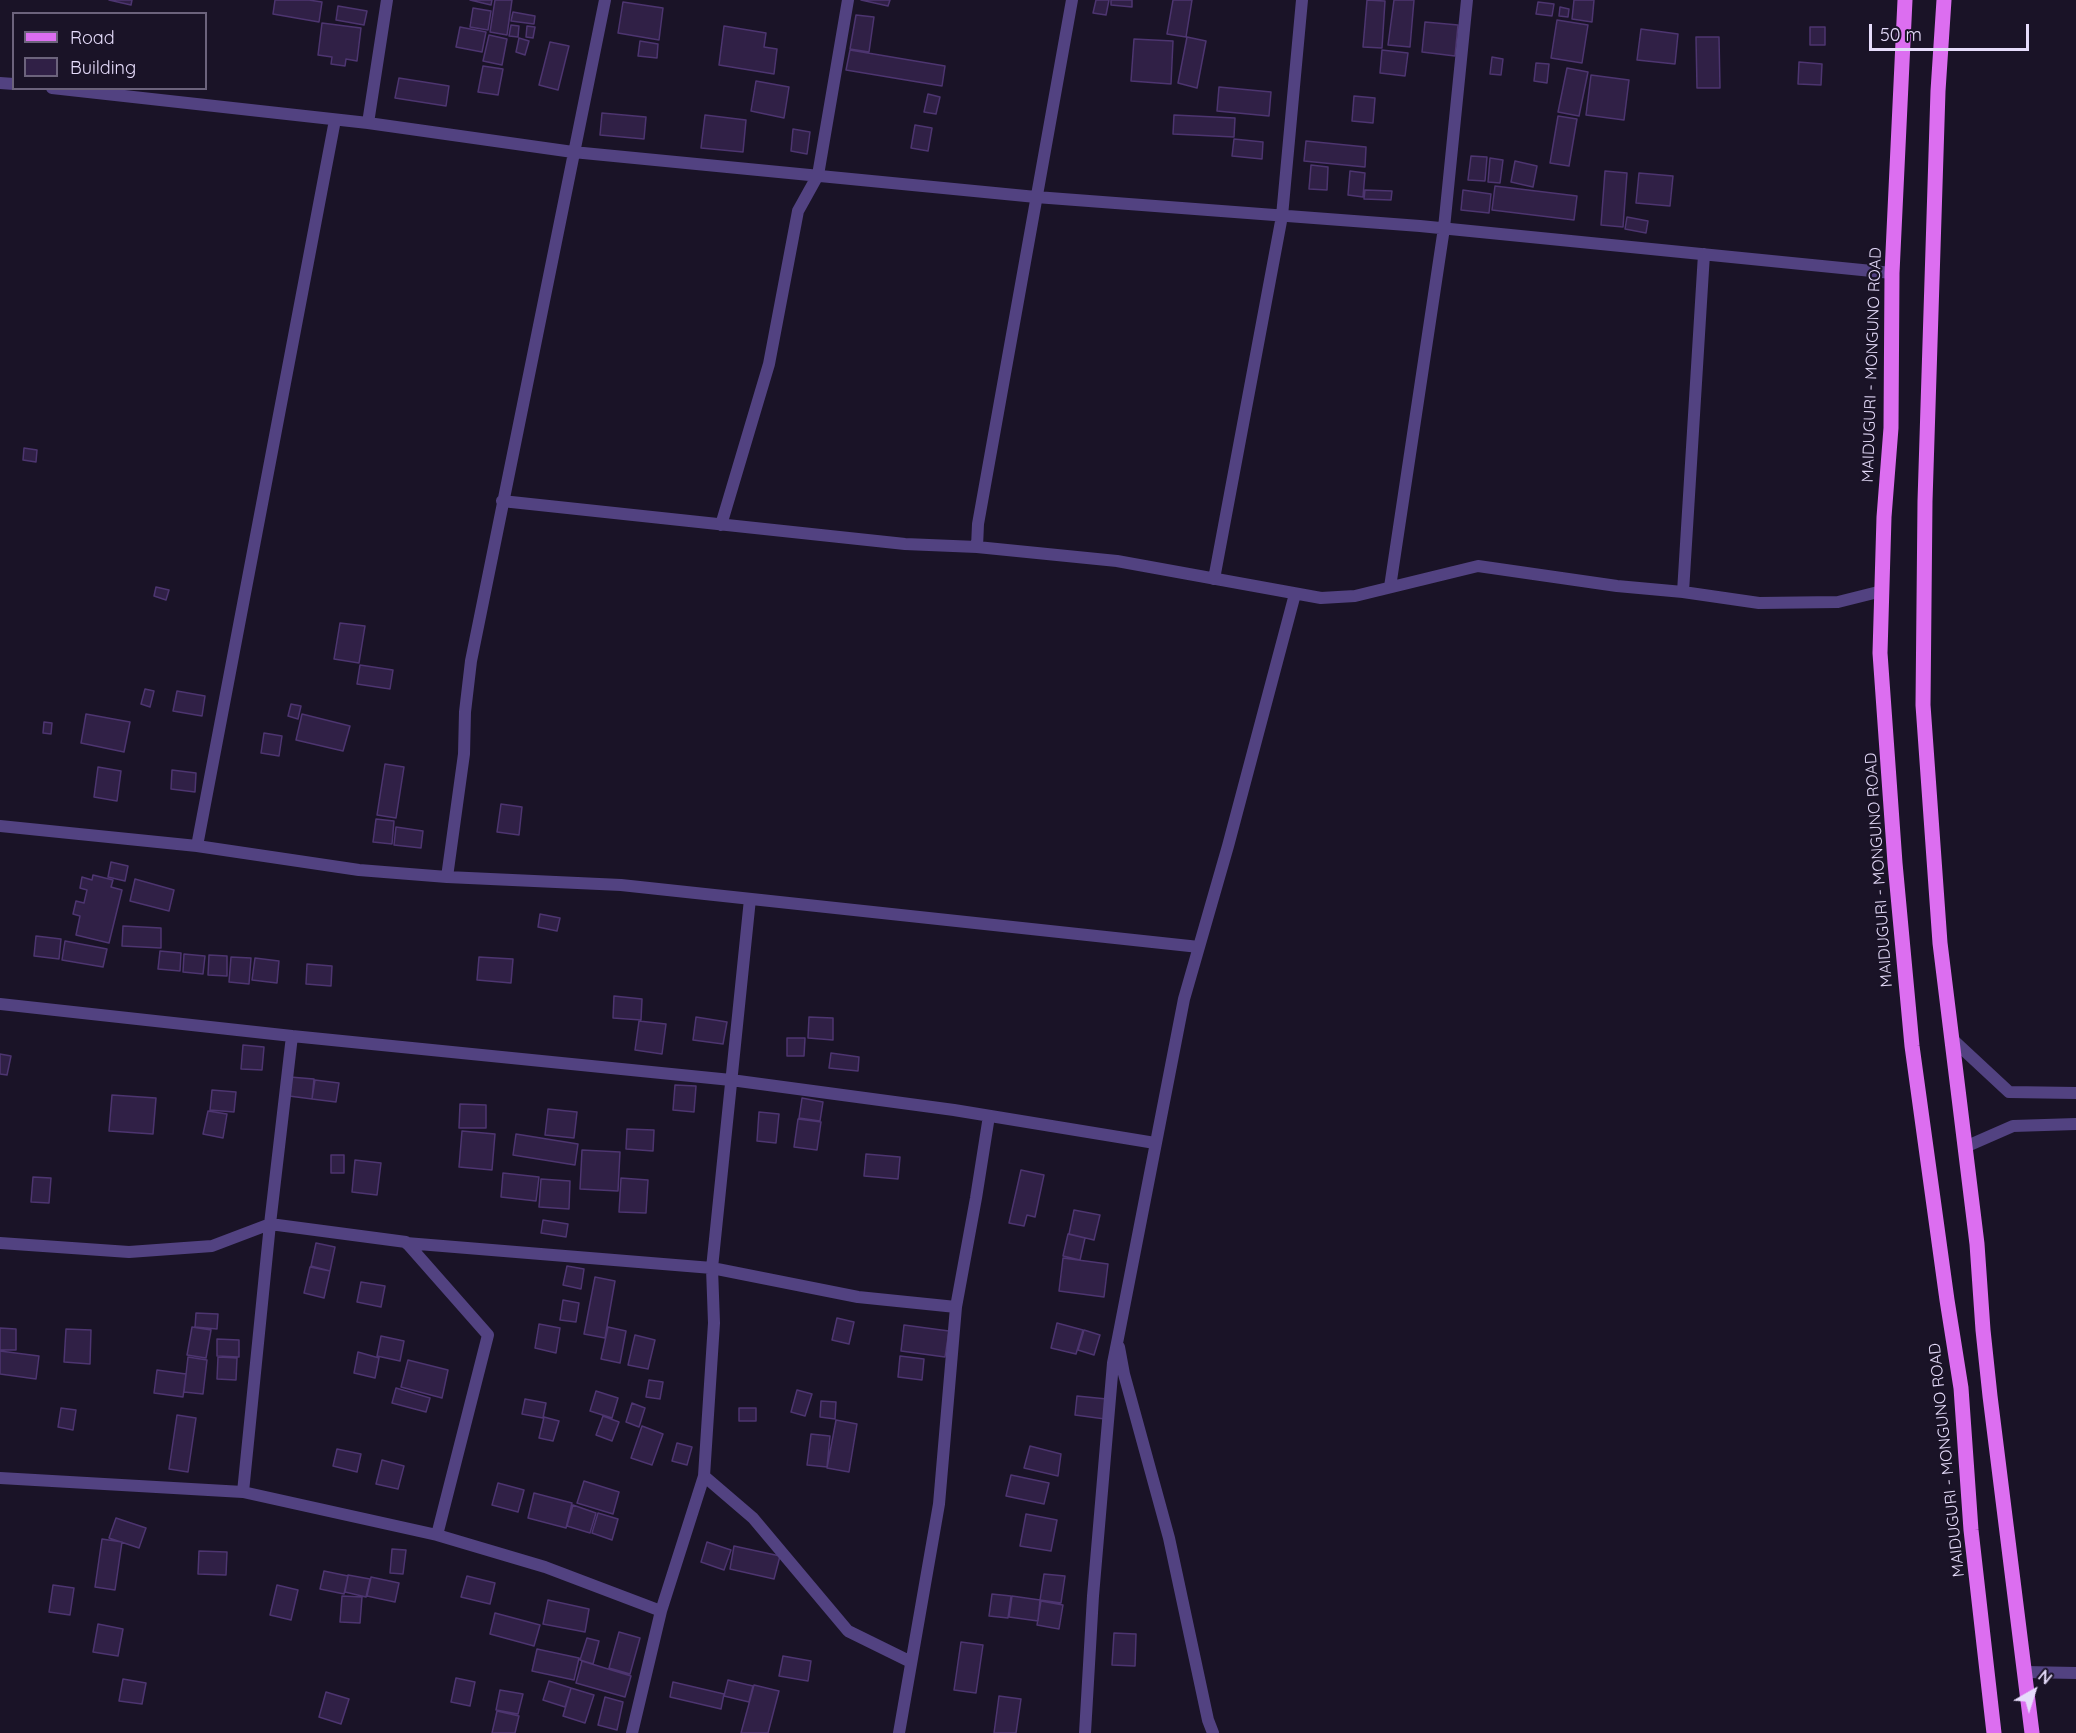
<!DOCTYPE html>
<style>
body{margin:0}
#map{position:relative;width:2076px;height:1733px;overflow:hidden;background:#1a1327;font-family:Quicksand,sans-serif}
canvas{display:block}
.legend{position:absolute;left:12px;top:12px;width:195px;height:78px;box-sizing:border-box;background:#1a1327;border:2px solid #6c637c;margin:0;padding:8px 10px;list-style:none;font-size:18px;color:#e6dcfb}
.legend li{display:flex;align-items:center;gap:12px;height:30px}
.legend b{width:30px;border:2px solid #6c637c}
.north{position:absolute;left:2004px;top:1661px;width:60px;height:60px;-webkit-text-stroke:4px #1a1327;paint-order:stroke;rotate:39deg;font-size:16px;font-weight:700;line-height:24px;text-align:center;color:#e6dcfb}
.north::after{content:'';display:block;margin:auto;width:21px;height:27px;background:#e6dcfb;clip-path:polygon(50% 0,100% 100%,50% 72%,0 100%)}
.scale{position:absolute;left:1869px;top:24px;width:160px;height:27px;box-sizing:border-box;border:3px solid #e6dcfb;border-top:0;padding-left:8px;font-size:18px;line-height:21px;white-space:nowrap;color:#e6dcfb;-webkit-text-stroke:4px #1a1327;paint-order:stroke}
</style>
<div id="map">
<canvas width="2076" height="1733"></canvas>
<ul class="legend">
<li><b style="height:8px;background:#dc6ef0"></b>Road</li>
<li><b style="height:16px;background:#302046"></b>Building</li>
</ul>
<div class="north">N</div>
<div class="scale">50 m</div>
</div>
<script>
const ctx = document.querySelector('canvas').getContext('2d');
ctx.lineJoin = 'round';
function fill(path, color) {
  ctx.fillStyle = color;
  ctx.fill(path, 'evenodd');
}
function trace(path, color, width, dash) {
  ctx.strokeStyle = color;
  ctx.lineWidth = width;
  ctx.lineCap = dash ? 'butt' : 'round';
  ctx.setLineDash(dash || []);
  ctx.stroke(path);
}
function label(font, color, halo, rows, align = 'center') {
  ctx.font = font + ' Quicksand,sans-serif';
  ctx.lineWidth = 4.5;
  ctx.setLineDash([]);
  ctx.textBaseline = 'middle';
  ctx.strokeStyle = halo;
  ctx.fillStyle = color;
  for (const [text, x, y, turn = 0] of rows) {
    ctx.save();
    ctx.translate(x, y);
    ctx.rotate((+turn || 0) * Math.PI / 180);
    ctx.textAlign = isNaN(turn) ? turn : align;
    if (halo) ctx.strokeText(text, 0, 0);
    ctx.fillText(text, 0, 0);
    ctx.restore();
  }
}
const building = new Path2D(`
 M 109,0 L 132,0 L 131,5 Z
 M 275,0 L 309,0 L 322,2 L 319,22 L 273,14 Z
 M 470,0 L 492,0 L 491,5 Z
 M 495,0 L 512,0 L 507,35 L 490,32 Z
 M 861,0 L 890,0 L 888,6 Z
 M 1096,0 L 1109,0 L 1106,15 L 1093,13 Z
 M 1111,0 L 1132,0 L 1132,7 L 1111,5 Z
 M 1173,0 L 1192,0 L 1186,37 L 1167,34 Z
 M 1367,0 L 1385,1 L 1382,48 L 1363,47 Z
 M 1394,0 L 1414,0 L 1410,47 L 1388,45 Z
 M 1574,0 L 1594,0 L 1592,22 L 1572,19 Z
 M 623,2 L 663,8 L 659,40 L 618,33 Z
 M 1538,2 L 1554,4 L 1552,16 L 1536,14 Z
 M 338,6 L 367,11 L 364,25 L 336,20 Z
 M 1560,7 L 1569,9 L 1568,17 L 1559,16 Z
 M 473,8 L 491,11 L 488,30 L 470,27 Z
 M 513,12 L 535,16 L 534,24 L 511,21 Z
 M 856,15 L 874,17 L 869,52 L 850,49 Z
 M 1557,20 L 1588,25 L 1582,63 L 1551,58 Z
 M 1425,22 L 1458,25 L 1455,56 L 1422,52 Z
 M 322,23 L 361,28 L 357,61 L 346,59 L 345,66 L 331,64 L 332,57 L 318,55 Z
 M 511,25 L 519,26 L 518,37 L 509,36 Z
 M 527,26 L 535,27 L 533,38 L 526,37 Z
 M 724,26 L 766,33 L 764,47 L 777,49 L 774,74 L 719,65 Z
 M 460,27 L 486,32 L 482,52 L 456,47 Z
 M 1810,27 L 1825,27 L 1825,45 L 1810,45 Z
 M 1641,29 L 1678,34 L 1675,64 L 1637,60 Z
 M 489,35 L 507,39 L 502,65 L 483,61 Z
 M 1187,37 L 1206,41 L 1197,88 L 1178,83 Z
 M 1696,37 L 1719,37 L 1720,88 L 1697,88 Z
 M 519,38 L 529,41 L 525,55 L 516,52 Z
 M 1134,39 L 1173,41 L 1171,84 L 1131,81 Z
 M 640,41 L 658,44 L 657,58 L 638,56 Z
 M 550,42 L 569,46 L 558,90 L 539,85 Z
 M 850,50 L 945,66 L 942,86 L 846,70 Z
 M 1382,50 L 1408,53 L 1405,76 L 1380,73 Z
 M 1492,57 L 1503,59 L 1501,75 L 1490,74 Z
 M 1799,62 L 1822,64 L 1821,85 L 1798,84 Z
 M 1536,63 L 1549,64 L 1547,83 L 1534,81 Z
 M 483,66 L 503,69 L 498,95 L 478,92 Z
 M 1567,68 L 1588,72 L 1579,116 L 1558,112 Z
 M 1591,75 L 1629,80 L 1624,120 L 1586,115 Z
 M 399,78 L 449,86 L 446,106 L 395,98 Z
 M 756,81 L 789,87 L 784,118 L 751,111 Z
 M 1219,87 L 1271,92 L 1269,116 L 1217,111 Z
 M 928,94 L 940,97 L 936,114 L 924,112 Z
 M 1354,96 L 1375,98 L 1373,123 L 1352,121 Z
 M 602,113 L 646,117 L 644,139 L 600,135 Z
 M 705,115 L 746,120 L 743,152 L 701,148 Z
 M 1174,115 L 1235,118 L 1234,137 L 1173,134 Z
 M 1558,116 L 1577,119 L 1569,166 L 1550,163 Z
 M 915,125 L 932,128 L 928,151 L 911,148 Z
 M 793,129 L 810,132 L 807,154 L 791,151 Z
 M 1234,139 L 1263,142 L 1262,159 L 1232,156 Z
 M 1306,141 L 1366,147 L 1365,167 L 1304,161 Z
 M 1471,156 L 1487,157 L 1485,181 L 1468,180 Z
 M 1490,158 L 1503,160 L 1500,183 L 1488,182 Z
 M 1515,161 L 1537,166 L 1533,187 L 1511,182 Z
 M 1311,165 L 1328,167 L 1327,190 L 1309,189 Z
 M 1350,171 L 1365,173 L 1363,197 L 1348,195 Z
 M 1605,171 L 1627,173 L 1623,227 L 1601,225 Z
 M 1639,173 L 1673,176 L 1670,206 L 1636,203 Z
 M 1495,186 L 1577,196 L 1574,220 L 1492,210 Z
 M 1365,190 L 1392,191 L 1391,200 L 1364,199 Z
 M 1463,190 L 1491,194 L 1489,213 L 1461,210 Z
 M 1627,217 L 1648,221 L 1646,233 L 1625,229 Z
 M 24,448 L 37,450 L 36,462 L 23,460 Z
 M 156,587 L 169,590 L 166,600 L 154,596 Z
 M 340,623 L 365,626 L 359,663 L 334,659 Z
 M 360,665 L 393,670 L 390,689 L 357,684 Z
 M 145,689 L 154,691 L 150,707 L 141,704 Z
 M 177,691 L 205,696 L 202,716 L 173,711 Z
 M 291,704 L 301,706 L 298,719 L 288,716 Z
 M 86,714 L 130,722 L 124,752 L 81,743 Z
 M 302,714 L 350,726 L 343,751 L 296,740 Z
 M 44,722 L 52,723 L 51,734 L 43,733 Z
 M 264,733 L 282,736 L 279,756 L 261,753 Z
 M 385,764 L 404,767 L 396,818 L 377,815 Z
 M 98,767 L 121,771 L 117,801 L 94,797 Z
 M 172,770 L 196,773 L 195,792 L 171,789 Z
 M 501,804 L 522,807 L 519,835 L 497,832 Z
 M 376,819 L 394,821 L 392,844 L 373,842 Z
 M 396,827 L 423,831 L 421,848 L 394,845 Z
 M 111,862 L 128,866 L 125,881 L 108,877 Z
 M 93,875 L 113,880 L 111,887 L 122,890 L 109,943 L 76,935 L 80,916 L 73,914 L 76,901 L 84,903 L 87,890 L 80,888 L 82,877 L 92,880 Z
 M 135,879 L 174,890 L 169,911 L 130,901 Z
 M 540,914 L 560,918 L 557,931 L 538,927 Z
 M 123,926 L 161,928 L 161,948 L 122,946 Z
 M 36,936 L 61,939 L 59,959 L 34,956 Z
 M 65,941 L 107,949 L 103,967 L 62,960 Z
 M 160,951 L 181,953 L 180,971 L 158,969 Z
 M 184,954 L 205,956 L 203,974 L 183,972 Z
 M 209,955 L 227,956 L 227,976 L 208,975 Z
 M 231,957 L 251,958 L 249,984 L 229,982 Z
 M 479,957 L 513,959 L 511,983 L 477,980 Z
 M 255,958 L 279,961 L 277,983 L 252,980 Z
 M 307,964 L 332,966 L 331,986 L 306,984 Z
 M 614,996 L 642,999 L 641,1020 L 613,1018 Z
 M 696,1017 L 727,1022 L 723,1044 L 693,1040 Z
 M 809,1017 L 833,1018 L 833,1040 L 808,1038 Z
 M 639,1021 L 666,1024 L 662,1054 L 635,1050 Z
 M 787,1038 L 805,1038 L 804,1056 L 787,1056 Z
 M 243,1045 L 264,1047 L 262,1070 L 241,1069 Z
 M 831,1053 L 859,1057 L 858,1071 L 829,1068 Z
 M 0,1054 L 11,1056 L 7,1075 L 0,1074 Z
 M 290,1077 L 314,1079 L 312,1099 L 289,1096 Z
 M 315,1080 L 339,1083 L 336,1102 L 312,1099 Z
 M 675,1085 L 696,1086 L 694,1112 L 673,1110 Z
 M 212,1090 L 236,1092 L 234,1112 L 210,1110 Z
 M 112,1095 L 156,1098 L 153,1134 L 109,1131 Z
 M 802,1098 L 823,1102 L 820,1121 L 799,1118 Z
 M 460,1104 L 486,1105 L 486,1128 L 459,1128 Z
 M 548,1109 L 577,1112 L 574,1138 L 545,1135 Z
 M 208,1111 L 227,1114 L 223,1138 L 203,1134 Z
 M 759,1112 L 779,1114 L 776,1143 L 757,1141 Z
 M 798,1119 L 821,1122 L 817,1150 L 794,1147 Z
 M 627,1129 L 654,1130 L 653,1151 L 626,1149 Z
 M 462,1131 L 495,1134 L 492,1170 L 459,1167 Z
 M 516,1134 L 578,1144 L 575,1165 L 513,1155 Z
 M 582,1150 L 620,1152 L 618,1191 L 580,1189 Z
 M 866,1154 L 900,1157 L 898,1179 L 864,1176 Z
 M 331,1155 L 344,1155 L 344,1173 L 331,1173 Z
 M 355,1160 L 381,1163 L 377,1195 L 352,1192 Z
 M 1021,1170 L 1044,1175 L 1035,1217 L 1027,1215 L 1024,1226 L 1009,1223 Z
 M 503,1173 L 539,1177 L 536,1201 L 501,1197 Z
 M 33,1177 L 51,1178 L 49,1203 L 31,1202 Z
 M 621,1178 L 648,1180 L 646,1213 L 619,1212 Z
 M 541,1179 L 570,1181 L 569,1209 L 539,1207 Z
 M 1074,1210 L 1100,1215 L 1094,1240 L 1069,1234 Z
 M 543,1220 L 568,1224 L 566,1237 L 541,1233 Z
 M 1068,1234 L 1085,1238 L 1080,1260 L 1063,1256 Z
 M 316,1243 L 335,1247 L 330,1271 L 311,1266 Z
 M 1063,1258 L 1108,1264 L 1104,1297 L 1059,1291 Z
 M 567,1266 L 584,1269 L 581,1289 L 563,1285 Z
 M 310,1267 L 330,1271 L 324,1298 L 304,1293 Z
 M 595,1277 L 615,1281 L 605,1338 L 584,1334 Z
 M 361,1282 L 385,1286 L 381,1307 L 357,1302 Z
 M 563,1300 L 579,1303 L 576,1322 L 560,1320 Z
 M 196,1313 L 218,1314 L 217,1329 L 195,1327 Z
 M 837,1318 L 854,1322 L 849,1344 L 832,1340 Z
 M 1057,1323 L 1083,1330 L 1076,1354 L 1051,1348 Z
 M 539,1324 L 560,1328 L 556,1353 L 535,1348 Z
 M 904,1325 L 949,1331 L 945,1357 L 901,1351 Z
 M 192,1327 L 211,1330 L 206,1358 L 187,1355 Z
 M 608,1327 L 626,1331 L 620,1363 L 601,1359 Z
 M 0,1328 L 16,1329 L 16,1350 L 0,1350 Z
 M 66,1329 L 91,1330 L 90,1364 L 64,1362 Z
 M 1084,1330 L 1100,1335 L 1094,1355 L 1078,1350 Z
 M 635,1335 L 655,1340 L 648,1369 L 628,1365 Z
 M 381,1336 L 404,1341 L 400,1361 L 377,1356 Z
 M 217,1339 L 239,1340 L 239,1357 L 217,1356 Z
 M 0,1351 L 39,1356 L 36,1379 L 0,1374 Z
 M 358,1352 L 379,1358 L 375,1378 L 354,1373 Z
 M 900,1356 L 924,1359 L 922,1380 L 898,1377 Z
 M 188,1357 L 207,1360 L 203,1394 L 184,1392 Z
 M 218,1357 L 237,1358 L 236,1380 L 217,1379 Z
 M 408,1360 L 448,1370 L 442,1398 L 401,1387 Z
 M 157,1370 L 186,1374 L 183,1397 L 154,1393 Z
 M 649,1380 L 663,1382 L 660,1399 L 646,1397 Z
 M 396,1388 L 430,1398 L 426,1412 L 392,1403 Z
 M 797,1390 L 812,1394 L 805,1416 L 791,1412 Z
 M 596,1391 L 618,1398 L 612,1418 L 590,1411 Z
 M 1077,1396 L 1107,1399 L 1105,1419 L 1075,1415 Z
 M 525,1399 L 546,1403 L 543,1418 L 522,1414 Z
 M 821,1401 L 836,1402 L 835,1419 L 820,1417 Z
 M 632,1403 L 645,1408 L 639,1427 L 626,1422 Z
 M 61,1408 L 76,1410 L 73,1430 L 58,1427 Z
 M 739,1408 L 756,1408 L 756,1421 L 739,1421 Z
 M 177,1415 L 196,1418 L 188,1472 L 169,1469 Z
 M 603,1416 L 619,1422 L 612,1441 L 596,1435 Z
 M 544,1417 L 559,1421 L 553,1441 L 539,1438 Z
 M 836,1420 L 857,1424 L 849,1472 L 827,1468 Z
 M 642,1426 L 663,1434 L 652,1465 L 631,1458 Z
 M 811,1434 L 830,1436 L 827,1467 L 807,1465 Z
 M 677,1443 L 692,1447 L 687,1465 L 672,1461 Z
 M 1030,1446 L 1061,1454 L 1058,1476 L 1024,1468 Z
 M 337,1449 L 361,1454 L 357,1472 L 333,1466 Z
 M 382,1460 L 404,1466 L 398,1489 L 376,1484 Z
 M 1011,1475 L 1049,1483 L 1044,1504 L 1006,1496 Z
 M 584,1481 L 619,1492 L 613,1514 L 577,1503 Z
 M 498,1483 L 524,1490 L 518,1512 L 492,1505 Z
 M 534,1493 L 572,1503 L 566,1528 L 528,1518 Z
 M 573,1505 L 596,1513 L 590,1533 L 567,1526 Z
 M 598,1513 L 618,1519 L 612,1540 L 592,1533 Z
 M 1026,1514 L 1057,1520 L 1051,1551 L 1020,1546 Z
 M 116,1518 L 146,1528 L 139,1548 L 109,1538 Z
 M 102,1539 L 122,1542 L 115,1590 L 95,1587 Z
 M 707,1542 L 731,1550 L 724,1570 L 701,1562 Z
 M 734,1546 L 780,1556 L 774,1579 L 730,1569 Z
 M 392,1549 L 406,1550 L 403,1574 L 390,1573 Z
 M 199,1551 L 227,1552 L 226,1575 L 198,1574 Z
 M 324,1571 L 348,1576 L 344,1594 L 320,1589 Z
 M 1044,1574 L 1065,1576 L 1061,1603 L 1040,1600 Z
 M 348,1575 L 370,1579 L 366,1597 L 345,1592 Z
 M 467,1576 L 495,1583 L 490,1604 L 461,1597 Z
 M 371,1577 L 399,1583 L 395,1602 L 367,1596 Z
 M 53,1585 L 74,1588 L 70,1615 L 49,1612 Z
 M 277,1585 L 298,1590 L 291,1620 L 270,1615 Z
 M 992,1594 L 1011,1596 L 1008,1618 L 989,1616 Z
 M 342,1596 L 362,1597 L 360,1623 L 340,1622 Z
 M 1012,1596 L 1040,1600 L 1038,1621 L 1009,1617 Z
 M 548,1600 L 589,1609 L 585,1632 L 543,1624 Z
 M 1041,1601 L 1063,1605 L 1059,1629 L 1037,1625 Z
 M 495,1613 L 540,1625 L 534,1646 L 490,1634 Z
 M 98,1624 L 123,1629 L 118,1656 L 93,1652 Z
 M 619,1632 L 640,1638 L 630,1674 L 609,1668 Z
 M 1114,1633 L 1136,1634 L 1135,1666 L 1112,1665 Z
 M 587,1638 L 599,1641 L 593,1664 L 580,1660 Z
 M 961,1642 L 983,1645 L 976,1693 L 954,1690 Z
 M 537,1649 L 579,1658 L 574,1680 L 532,1671 Z
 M 783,1656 L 811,1661 L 808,1681 L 779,1676 Z
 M 582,1661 L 631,1676 L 625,1697 L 576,1683 Z
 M 456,1678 L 475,1682 L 470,1706 L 451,1702 Z
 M 123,1679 L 146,1683 L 142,1704 L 119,1701 Z
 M 728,1680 L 753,1686 L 749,1702 L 724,1696 Z
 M 549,1681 L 571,1688 L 565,1707 L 543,1700 Z
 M 673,1682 L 724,1694 L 721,1709 L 670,1697 Z
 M 754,1685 L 779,1691 L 768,1733 L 741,1733 Z
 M 571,1688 L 594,1695 L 585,1723 L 563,1716 Z
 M 500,1690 L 523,1694 L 518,1714 L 496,1710 Z
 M 326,1692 L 349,1699 L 341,1724 L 319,1717 Z
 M 999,1696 L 1021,1699 L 1016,1733 L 994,1733 Z
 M 605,1697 L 623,1702 L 617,1730 L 598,1725 Z
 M 497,1711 L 519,1716 L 515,1733 L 492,1733 Z`);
const street = new Path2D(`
 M 605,0 L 471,661 L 465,712 L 464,754 L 447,877 L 621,885 L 1199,947
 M 0,83 L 14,84
 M 52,88 L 368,123 L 573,152 L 1036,197 L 1420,226 L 1892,273
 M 368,123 L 387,0
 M 502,501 L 905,544 L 977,547 L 978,524 L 1072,0
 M 721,525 L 769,364 L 798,211 L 818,175 L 848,0
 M 977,547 L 1117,561 L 1321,598 L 1355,596 L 1478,566 L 1617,586 L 1683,592 L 1759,603 L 1838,602 L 1882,591
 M 1214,579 L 1282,216 L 1302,0
 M 1390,587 L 1444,228 L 1467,0
 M 1683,592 L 1704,254
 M 0,826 L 197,846 L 359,870 L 447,877
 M 197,846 L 335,120
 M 0,1004 L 292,1036 L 731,1080 L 954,1110 L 1155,1143
 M 1952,1039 L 2009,1092 L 2076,1093
 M 1965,1147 L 2013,1126 L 2076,1124
 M 0,1243 L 129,1252 L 212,1246 L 270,1224 L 406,1242 L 488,1335 L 437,1535 L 545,1567 L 661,1611 L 704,1476 L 714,1323 L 712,1268 L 750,899
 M 406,1243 L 712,1268 L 858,1297 L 956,1307
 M 1119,1347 L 1124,1374 L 1169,1538 L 1208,1720 L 1213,1733
 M 704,1476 L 753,1518 L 848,1631 L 911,1662
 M 0,1478 L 243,1492 L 437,1535
 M 243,1492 L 270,1224 L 292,1036
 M 2025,1672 L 2076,1673
 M 632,1733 L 661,1611
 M 899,1733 L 939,1504 L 956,1307 L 976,1198 L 989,1116
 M 1085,1733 L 1093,1596 L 1113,1363 L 1118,1338 L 1184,999 L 1228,846 L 1295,594`);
const primary = new Path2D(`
 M 1905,0 L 1892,273 L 1891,428 L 1884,517 L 1880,653 L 1895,863 L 1912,1046 L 1947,1300 L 1961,1388 L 1971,1530 L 1994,1733
 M 1944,0 L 1938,91 L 1925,501 L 1923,705 L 1940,943 L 1977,1244 L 1983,1330 L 1990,1396 L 2032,1733`);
const streetNames = [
 ["MAIDUGURI - MONGUNO ROAD",1872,365,-88],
 ["MAIDUGURI - MONGUNO ROAD",1879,870,-94],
 ["MAIDUGURI - MONGUNO ROAD",1947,1460,-96]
];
fill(building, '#302046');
trace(building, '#4d3570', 1.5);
trace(street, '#524281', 12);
trace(primary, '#dc6ef0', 15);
label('16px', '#e6dcfb', '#1a1327', streetNames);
</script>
